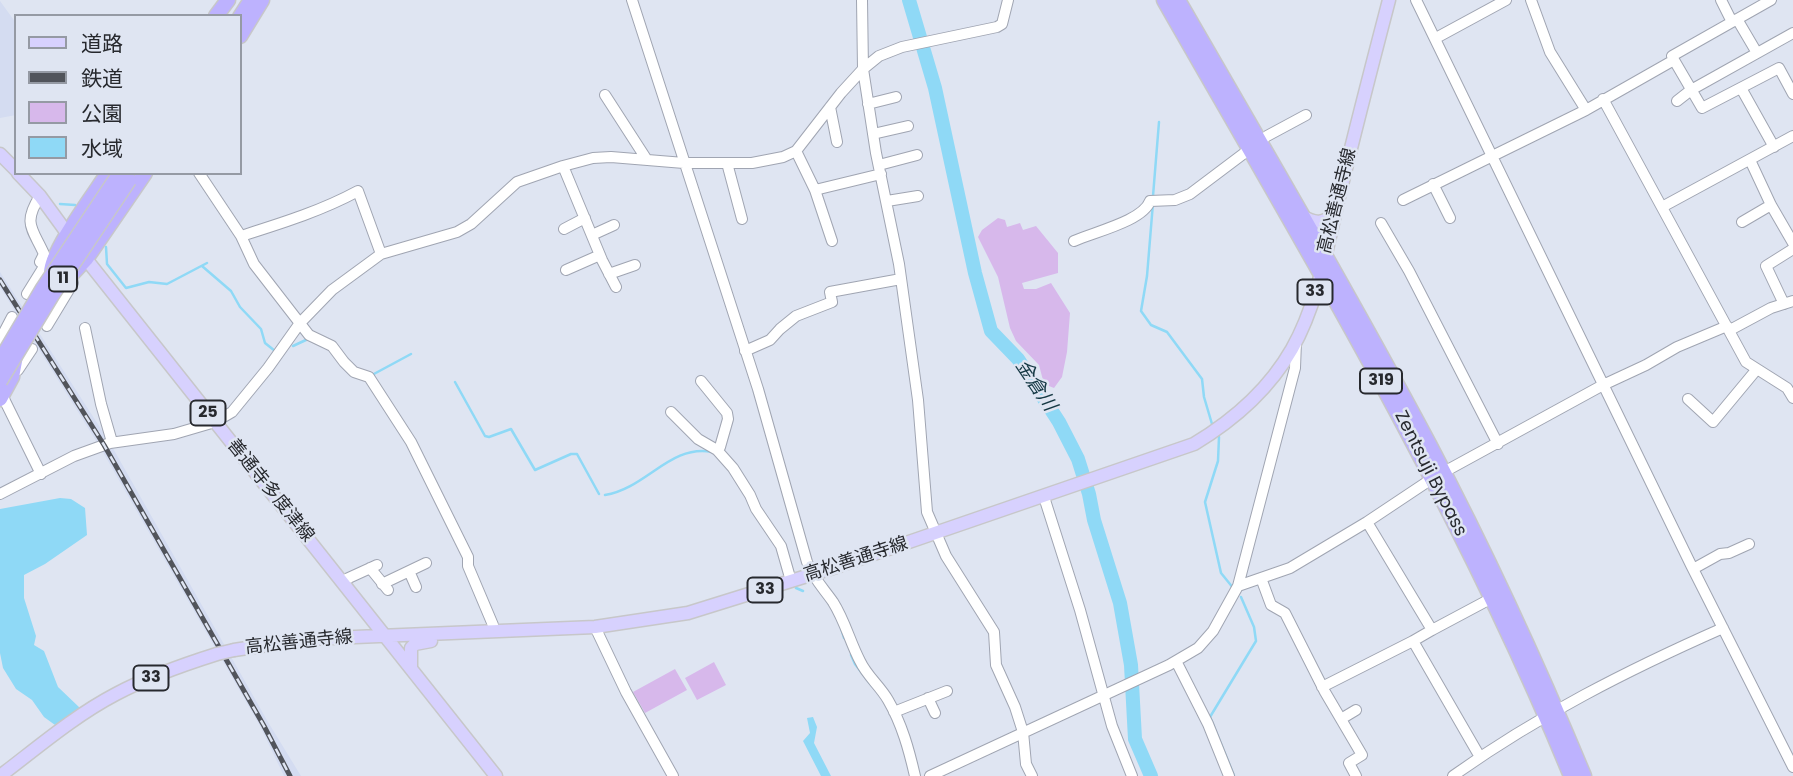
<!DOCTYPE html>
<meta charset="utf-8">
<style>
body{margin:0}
#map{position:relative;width:1793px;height:776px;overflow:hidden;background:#dfe5f2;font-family:Poppins,"Noto Sans JP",sans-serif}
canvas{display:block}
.legend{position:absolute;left:14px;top:14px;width:228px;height:161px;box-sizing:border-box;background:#dfe5f2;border:2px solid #959aa4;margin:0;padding:9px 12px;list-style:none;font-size:21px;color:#27292e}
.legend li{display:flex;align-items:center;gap:14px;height:35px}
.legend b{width:35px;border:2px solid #959aa4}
</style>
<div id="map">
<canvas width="1793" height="776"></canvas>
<ul class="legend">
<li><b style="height:9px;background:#d7d1fe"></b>道路</li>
<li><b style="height:9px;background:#51545b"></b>鉄道</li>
<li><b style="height:19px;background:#d7b8eb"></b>公園</li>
<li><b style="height:19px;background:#8fd9f6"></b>水域</li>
</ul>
</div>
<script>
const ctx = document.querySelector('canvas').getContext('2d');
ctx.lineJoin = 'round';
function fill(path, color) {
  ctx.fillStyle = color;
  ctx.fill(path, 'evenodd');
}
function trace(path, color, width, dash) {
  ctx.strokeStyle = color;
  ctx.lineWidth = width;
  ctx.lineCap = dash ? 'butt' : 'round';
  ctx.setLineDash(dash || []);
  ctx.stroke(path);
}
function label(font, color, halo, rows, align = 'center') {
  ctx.font = font + ' Poppins,"Noto Sans JP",sans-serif';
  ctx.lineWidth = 5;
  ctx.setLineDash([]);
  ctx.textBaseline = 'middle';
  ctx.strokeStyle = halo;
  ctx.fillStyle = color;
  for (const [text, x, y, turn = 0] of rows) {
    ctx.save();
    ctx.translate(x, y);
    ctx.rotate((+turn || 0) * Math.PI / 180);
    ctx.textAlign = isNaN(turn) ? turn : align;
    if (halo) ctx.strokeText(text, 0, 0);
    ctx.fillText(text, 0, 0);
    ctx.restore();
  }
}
const built = new Path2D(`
 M 0,1 L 16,23 L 16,115 L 0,118 Z
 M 0,272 L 110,443 L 268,722 L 301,776 L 284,776 L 260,726 L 100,447 L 0,287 Z`);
const green = new Path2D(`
 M 998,218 L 1005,220 L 1007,227 L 1020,223 L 1023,230 L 1036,226 L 1058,253 L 1058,273 L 1022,283 L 1024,289 L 1036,289 L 1051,283 L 1070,313 L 1067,352 L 1062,377 L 1054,388 L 1044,384 L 1039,365 L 1016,341 L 1010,328 L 998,277 L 978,237 L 982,230 Z
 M 714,662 L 726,685 L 697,700 L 685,678 Z
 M 675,669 L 687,690 L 645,713 L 633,692 Z`);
const water = new Path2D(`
 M 60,498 L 71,499 L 85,508 L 87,535 L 45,564 L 24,575 L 24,598 L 36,636 L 34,645 L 44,651 L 58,687 L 80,708 L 55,725 L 44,717 L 32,700 L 16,689 L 3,668 L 0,653 L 0,509 Z
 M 813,717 L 817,727 L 814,743 L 831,776 L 821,776 L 803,741 L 810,733 L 807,718 Z`);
const stream = new Path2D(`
 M 1153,196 L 1159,122
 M 1153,203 L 1147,276 L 1141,311 L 1151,325 L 1167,332 L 1202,379 L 1204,397 L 1212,424
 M 60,204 L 75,205
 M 106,247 L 107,264 L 126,288 L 149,282 L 167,284 L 207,263
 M 202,266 L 231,291 L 240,307 L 261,329 L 265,343 L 275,351
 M 293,346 L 308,339
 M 372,375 L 411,354
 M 455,382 L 485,436 L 489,437 L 511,429 L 535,470 L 571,454 L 577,454 L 599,494
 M 1219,437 L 1218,461 L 1205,502 L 1221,573 L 1234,589
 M 605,495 C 647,488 670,444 712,452
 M 796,588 L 803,591
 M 841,628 L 844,638
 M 851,655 L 855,664 L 872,686
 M 1234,776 L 1210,717 L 1256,641 L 1254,627 L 1241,597`);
const river = new Path2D(`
 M 909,0 L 935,88 L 975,273 L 991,331 L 1018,359 L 1059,422 L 1078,459 L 1089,494 L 1094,520 L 1120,603 L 1131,665 L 1135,739 L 1151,776`);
const minor = new Path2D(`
 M 632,0 L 758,389 L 807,562 C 813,578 824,589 833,602 C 845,621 850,642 860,661 C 867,676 880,686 888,700 C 902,724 909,750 915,776
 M 862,0 L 863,69 L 876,153 L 899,264 L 918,400 L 927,512 L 946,556 L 994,632 L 996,665 L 1015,707 L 1023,732 L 1026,764 L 1032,776
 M 1416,0 L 1691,565 L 1793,767
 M 1531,0 L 1550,52 L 1586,110
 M 1721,0 L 1732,22
 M 1737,19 L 1757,53
 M 1436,38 L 1506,0
 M 1674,60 L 1702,108 L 1779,68 L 1793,94
 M 1741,88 L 1774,147
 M 605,95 L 647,160
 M 1603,99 L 1746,362 L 1787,388 L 1793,398
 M 1677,101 L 1691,90 L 1793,33
 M 868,104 L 896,97
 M 830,107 L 837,142
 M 873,134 L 908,126
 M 796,151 L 815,190 L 832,241
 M 1750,160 L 1771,205 L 1793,243
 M 727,163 L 742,219
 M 879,165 L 917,155
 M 563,166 L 602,260 L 616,287
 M 199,173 L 241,236 L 254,264 L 309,335 L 332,346 L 344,362 L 354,372 L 369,377 L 411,442 L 468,557 L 468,566 L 493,625
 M 1433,184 L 1450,218
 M 815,190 L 881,174
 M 40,196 C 22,224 33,229 44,254 L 40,262
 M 1403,200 L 1586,110 L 1674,60 L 1672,56 L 1771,0
 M 887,201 L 918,196
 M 1662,207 L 1793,136
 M 1742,222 L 1771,205
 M 1381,223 L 1409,271 L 1498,444
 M 564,229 L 585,218
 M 592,235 L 614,225
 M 241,236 C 282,223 321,211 358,191 L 381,254
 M 1074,241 C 1094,232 1143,221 1150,201 L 1175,200 L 1190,194 L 1267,136 L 1306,115
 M 566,270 L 600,255
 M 609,274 L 635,265
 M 27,294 L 45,265 L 52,264 L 71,275 L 73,283 L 47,326
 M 1784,304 L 1766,266 L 1793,249
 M 85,328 L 101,404 L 112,442
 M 0,340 L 12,317
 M 745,351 L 770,340 L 780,329 L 796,316 L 832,302 L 830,292 L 901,279
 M 13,373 L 18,370 L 32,349
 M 701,381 L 727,413 L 728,419 L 720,447 L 717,450
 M 1,393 L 41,474
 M 1688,399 L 1713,422 L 1757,369
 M 671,412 L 698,439 L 717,450 L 733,468 L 750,495 L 756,509 L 781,546 L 791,581
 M 0,494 L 74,456 L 110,443 L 174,434 L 215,422 L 232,412 L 268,368 L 300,323 L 332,290 L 381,254 L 457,232 L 471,224 L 517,182 L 563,166 L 593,158 L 611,157 L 684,163 L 752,163 L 783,157 L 796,151 L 841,93 L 863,69 L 879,56 L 902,47 L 997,27 L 1002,24 L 1008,0
 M 1044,497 L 1080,610 L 1112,726 L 1132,776
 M 1367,522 L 1432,630 L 1413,641 L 1480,757
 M 370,568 L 388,590
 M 1693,569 L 1720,554 L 1729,553 L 1749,544
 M 409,571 L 416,587
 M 1261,578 L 1271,605 L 1285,613 L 1325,692 L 1362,755 L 1349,763 L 1356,776
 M 342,581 L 377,565
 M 382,584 L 426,563
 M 1238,586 L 1290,568 L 1367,522 L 1433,478 L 1603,385 L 1646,365 L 1677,347 L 1727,326 L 1730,330 L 1771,308 L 1793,301
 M 595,627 L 626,692 L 673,776
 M 1432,630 L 1492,598
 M 1176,661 L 1208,724 L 1229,776
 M 1322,687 L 1413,641
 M 928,698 L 935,713
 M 894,712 L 947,691
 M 1341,719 L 1356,710
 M 930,776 L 1169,665 L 1198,648 L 1213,631 L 1238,586 L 1295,368 L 1296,342
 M 1453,776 C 1537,716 1628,670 1723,628`);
const major = new Path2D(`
 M 0,154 L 16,170
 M 18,173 L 40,196 L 86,259 L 496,776
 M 1302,216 C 1316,224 1323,224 1335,213
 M 234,650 L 307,639 L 595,627 L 688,613 L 839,566 L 1194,444 C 1234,420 1268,391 1292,349 C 1318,303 1327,247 1339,197 C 1355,131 1372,65 1389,0
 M 411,669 L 411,648 L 415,644 L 431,641
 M 0,776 C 37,748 74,716 116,694 C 148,677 182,665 217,654`);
const highway = new Path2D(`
 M 1164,0 C 1309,254 1460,505 1571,776
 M 1178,0 C 1263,147 1349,294 1429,444 C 1486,552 1537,663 1584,776
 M 216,16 L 228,0
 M 240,17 L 251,0
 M 240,36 L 262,0
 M 51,274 C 49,254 95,193 108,173
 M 72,274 L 86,259 L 145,173
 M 0,399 L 12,377 L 16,356`);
const rail = new Path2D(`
 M 0,280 L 104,445 L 264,726 L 290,776`);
const majorBridge = new Path2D(`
 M 217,654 L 234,650`);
const highwayBridge = new Path2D(`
 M 0,361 L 42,290 L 120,173
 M 0,381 L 52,295 L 129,180`);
const shields = [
 [63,279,28],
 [1315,292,35],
 [1381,381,42],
 [208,413,35],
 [765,590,35],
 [151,678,35]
];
const shieldNames = [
 ["11",63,279],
 ["33",1315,292],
 ["319",1381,381],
 ["25",208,413],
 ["33",765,590],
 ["33",151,678]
];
const streetNames = [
 ["高松善通寺線",1338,201,-76],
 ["Zentsuji Bypass",1430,474,63],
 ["善通寺多度津線",270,491,51],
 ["高松善通寺線",856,560,-18],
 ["高松善通寺線",299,643,-6]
];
const waterNames = [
 ["金倉川",1035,386,56]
];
fill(built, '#d4dcf1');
fill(green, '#d7b8eb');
fill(water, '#8fd9f6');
trace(stream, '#8fd9f6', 2.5);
trace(river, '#8fd9f6', 14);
trace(minor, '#a0a5b2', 12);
trace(major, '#c7c7c9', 15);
trace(highway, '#c7c7c9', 17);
trace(minor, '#fff', 10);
trace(major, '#d7d1fe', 12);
trace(highway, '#bdb2fe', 14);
trace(rail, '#51545b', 5);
trace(rail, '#dfe5f2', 2.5, [8]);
trace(majorBridge, '#c7c7c9', 15, []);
trace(highwayBridge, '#c7c7c9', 17, []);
trace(majorBridge, '#d7d1fe', 12);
trace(highwayBridge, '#bdb2fe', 14);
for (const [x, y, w] of shields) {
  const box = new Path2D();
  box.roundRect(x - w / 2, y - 12.5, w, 25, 5);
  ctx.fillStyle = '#dfe5f2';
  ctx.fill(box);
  trace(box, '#27292e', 2);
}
label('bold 16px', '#27292e', null, shieldNames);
label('18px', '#27292e', '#dfe5f2', streetNames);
label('italic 19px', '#153844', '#dfe5f2', waterNames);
</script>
